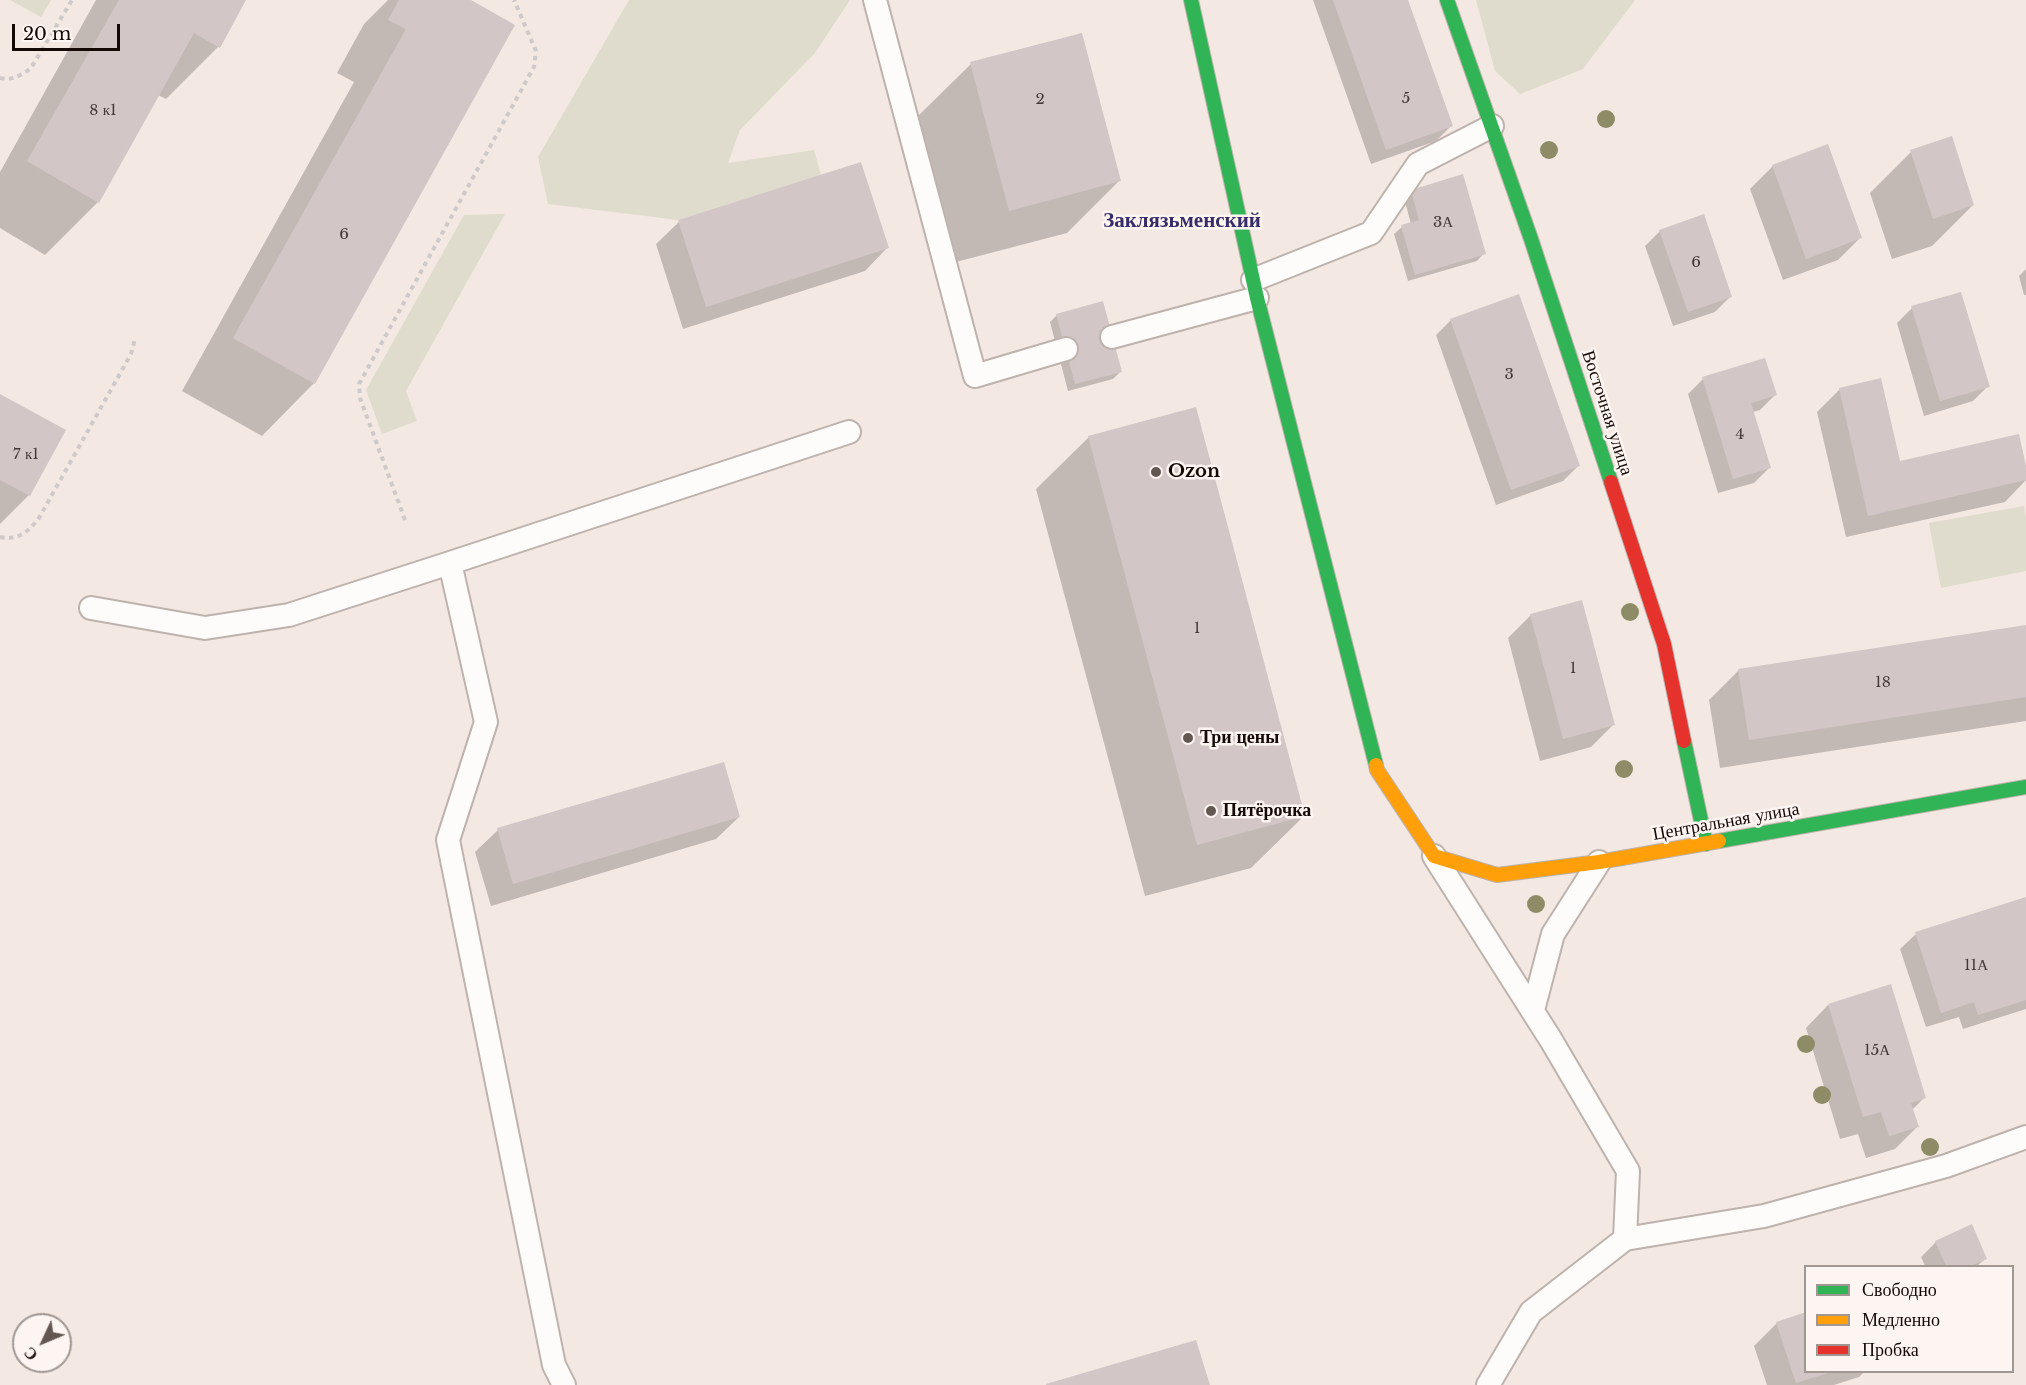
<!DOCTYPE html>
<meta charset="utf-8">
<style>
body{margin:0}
#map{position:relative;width:2026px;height:1385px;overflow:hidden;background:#f4e8e2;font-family:"Libre Baskerville",serif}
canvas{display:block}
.legend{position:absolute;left:1804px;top:1265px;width:210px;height:108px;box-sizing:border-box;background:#fdf5f2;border:2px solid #a09793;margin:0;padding:8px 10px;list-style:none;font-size:18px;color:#150905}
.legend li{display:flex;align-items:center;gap:12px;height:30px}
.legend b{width:30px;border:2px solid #a09793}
.north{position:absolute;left:12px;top:1313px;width:60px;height:60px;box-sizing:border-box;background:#fdf5f2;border:2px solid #a09793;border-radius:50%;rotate:226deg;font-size:16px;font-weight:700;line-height:24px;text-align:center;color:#150905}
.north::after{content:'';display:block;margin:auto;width:21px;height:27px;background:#635752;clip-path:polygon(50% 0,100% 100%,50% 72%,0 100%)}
.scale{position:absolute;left:12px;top:24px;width:108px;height:27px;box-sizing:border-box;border:3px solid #150905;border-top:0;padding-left:8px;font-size:18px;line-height:21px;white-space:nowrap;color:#150905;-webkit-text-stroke:4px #fdf5f2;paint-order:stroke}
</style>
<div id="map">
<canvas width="2026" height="1385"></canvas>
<ul class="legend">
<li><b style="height:8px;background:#30b455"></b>Свободно</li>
<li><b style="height:8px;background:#ff9f0a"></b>Медленно</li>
<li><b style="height:8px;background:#e5322d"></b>Пробка</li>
</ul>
<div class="north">С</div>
<div class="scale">20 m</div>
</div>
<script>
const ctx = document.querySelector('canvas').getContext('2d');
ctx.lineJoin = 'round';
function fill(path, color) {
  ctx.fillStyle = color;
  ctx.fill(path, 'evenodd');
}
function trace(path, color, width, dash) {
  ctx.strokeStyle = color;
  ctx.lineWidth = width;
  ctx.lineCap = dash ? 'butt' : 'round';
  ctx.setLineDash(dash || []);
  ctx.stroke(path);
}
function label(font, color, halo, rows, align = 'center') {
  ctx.font = font + ' "Libre Baskerville",serif';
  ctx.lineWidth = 5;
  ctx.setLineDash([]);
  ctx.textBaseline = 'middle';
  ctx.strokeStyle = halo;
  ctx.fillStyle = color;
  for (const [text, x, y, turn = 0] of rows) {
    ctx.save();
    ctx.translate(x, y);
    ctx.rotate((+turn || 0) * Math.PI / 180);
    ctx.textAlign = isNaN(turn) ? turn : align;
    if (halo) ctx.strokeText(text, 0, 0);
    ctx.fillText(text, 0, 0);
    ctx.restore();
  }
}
const green = new Path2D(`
 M 10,0 L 51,0 L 41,17 Z
 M 629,0 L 850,0 L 815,53 L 740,130 L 728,163 L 814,150 L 821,175 L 678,220 L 548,204 L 538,157 Z
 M 1476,0 L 1635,0 L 1583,69 L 1520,94 L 1495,71 Z
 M 505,214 L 406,391 L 417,421 L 382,434 L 366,390 L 464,215 Z
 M 2024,506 L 2026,518 L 2026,571 L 1941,588 L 1929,523 Z`);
const shadow = new Path2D(`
 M 96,0 L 244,0 L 218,47 L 166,99 L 158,95 L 98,202 L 45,255 L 0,228 L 0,172 Z
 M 388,0 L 468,0 L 314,383 L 262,436 L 182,391 L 354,82 L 337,73 L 364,24 Z
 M 1313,0 L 1407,0 L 1451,126 L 1436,141 L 1371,164 Z
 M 971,64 L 1119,181 L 1067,233 L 956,262 L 918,116 Z
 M 1911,152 L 1973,205 L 1932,246 L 1892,259 L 1870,193 Z
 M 1773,166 L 1860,238 L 1838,260 L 1783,280 L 1750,189 Z
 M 1411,191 L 1484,253 L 1477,261 L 1408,281 L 1394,234 L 1402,227 L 1411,224 L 1404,198 Z
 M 679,222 L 887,248 L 865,271 L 683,329 L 656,244 Z
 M 1660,231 L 1731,296 L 1715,312 L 1673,326 L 1645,246 Z
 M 2026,269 L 2026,295 L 2024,295 L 2019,276 Z
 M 1912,308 L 1988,386 L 1973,401 L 1924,416 L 1897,323 Z
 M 1057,315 L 1120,372 L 1113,379 L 1068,391 L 1050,322 Z
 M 1451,320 L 1578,466 L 1563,481 L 1496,505 L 1436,335 Z
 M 1703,379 L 1775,395 L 1760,410 L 1753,412 L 1769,468 L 1754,483 L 1718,493 L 1688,394 Z
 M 1840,389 L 1899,463 L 2026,473 L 2026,480 L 2005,502 L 1846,537 L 1817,412 Z
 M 0,396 L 64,431 L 29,495 L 0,524 Z
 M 1089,437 L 1304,816 L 1251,868 L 1145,896 L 1036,489 Z
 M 1531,615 L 1613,725 L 1591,747 L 1540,761 L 1508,638 Z
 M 2026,626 L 2026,721 L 1720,768 L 1709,700 L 1739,670 Z
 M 739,817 L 716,839 L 491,906 L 475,852 L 498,830 Z
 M 2026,898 L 2026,1009 L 1963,1029 L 1959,1017 L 1926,1027 L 1900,949 L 1916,934 Z
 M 1828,1005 L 1924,1098 L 1912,1110 L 1917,1127 L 1895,1149 L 1866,1158 L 1858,1134 L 1840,1139 L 1806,1028 Z
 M 1936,1242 L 1985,1259 L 1977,1266 L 1925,1266 L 1921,1257 Z
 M 1777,1323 L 1806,1372 L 1864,1372 L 1859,1377 L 1834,1385 L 1767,1385 L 1754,1346 Z`);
const building = new Path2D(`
 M 119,0 L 246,0 L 220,48 L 194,33 L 99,203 L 27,161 Z
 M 399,0 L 471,0 L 515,25 L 315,384 L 233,338 L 406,29 L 388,20 Z
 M 1333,0 L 1408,0 L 1453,126 L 1386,150 Z
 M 1082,33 L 1121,181 L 1009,211 L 970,62 Z
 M 1952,136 L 1974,205 L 1933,219 L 1910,150 Z
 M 1828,144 L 1862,238 L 1806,259 L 1772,165 Z
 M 861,162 L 889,248 L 706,307 L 678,220 Z
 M 1463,174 L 1486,254 L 1415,275 L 1401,225 L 1419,220 L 1411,190 Z
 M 1704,214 L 1732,297 L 1688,312 L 1659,230 Z
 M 1961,292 L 1990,387 L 1940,401 L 1911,306 Z
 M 1519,294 L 1580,466 L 1511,490 L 1450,319 Z
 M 1103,301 L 1122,372 L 1075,384 L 1056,314 Z
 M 1765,358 L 1777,395 L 1751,403 L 1771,468 L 1733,479 L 1702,377 Z
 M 1881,378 L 1900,461 L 2019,434 L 2026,466 L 2026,480 L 1868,516 L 1839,388 Z
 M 0,394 L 66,430 L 30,496 L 0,480 Z
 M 1196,407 L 1305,816 L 1197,845 L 1088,436 Z
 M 1582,600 L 1615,725 L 1563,739 L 1530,614 Z
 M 2026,625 L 2026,697 L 1749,740 L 1738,669 Z
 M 724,762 L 740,817 L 513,884 L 497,828 Z
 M 2026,897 L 2026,1000 L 1978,1015 L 1974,1002 L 1941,1013 L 1915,932 Z
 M 1891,984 L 1926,1098 L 1911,1103 L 1919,1127 L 1889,1136 L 1881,1112 L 1863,1117 L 1828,1004 Z
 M 1972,1224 L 1987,1259 L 1970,1266 L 1946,1266 L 1935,1241 Z
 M 1806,1312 L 1806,1372 L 1831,1372 L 1796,1383 L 1776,1322 Z
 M 1196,1340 L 1210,1385 L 1046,1385 L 1046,1384 Z`);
const path = new Path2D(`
 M 0,78 C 12,81 22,75 31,68 L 72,0
 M 405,520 L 360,398 L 359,384 L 534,67 L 536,51 L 514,0
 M 0,537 C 18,541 28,532 39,518 L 131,354 L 135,339`);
const lane = new Path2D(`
 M 875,0 L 975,376 L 1066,349
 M 1253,280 L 1371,233 L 1418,164 L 1492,126
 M 1112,337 L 1257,298
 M 91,608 L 205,628 L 289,615 L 450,563
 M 1434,856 L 1551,1040 L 1628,1171 L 1625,1239 L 1531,1312 L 1488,1385
 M 1533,1010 L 1553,934 L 1599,862
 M 1625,1239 L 1764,1216 L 1946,1166 L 2026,1137
 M 564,1385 L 554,1365 L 448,840 L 486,722 L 450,563 L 849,432`);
const fast = new Path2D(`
 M 1191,0 L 1257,298 L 1376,765
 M 1447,0 L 1531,239 L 1611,482
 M 1684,741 L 1706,844
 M 1719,841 L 2026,787`);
const slow = new Path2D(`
 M 1376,765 L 1377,770 L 1434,856 L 1497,875 L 1599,862 L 1719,841`);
const jam = new Path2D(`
 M 1611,482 L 1664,644 L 1684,741`);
const trees = [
 [1606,119],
 [1549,150],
 [1630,612],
 [1624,769],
 [1536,904],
 [1806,1044],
 [1822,1095],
 [1930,1147]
];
const markers = [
 [1156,472,6,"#635752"],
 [1188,738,6,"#635752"],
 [1211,811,6,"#635752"]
];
const numberNames = [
 ["5",1406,99],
 ["2",1040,100],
 ["8 к1",103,111],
 ["3А",1443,223],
 ["6",344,235],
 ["6",1696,263],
 ["3",1509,375],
 ["4",1740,435],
 ["7 к1",26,455],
 ["1",1197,629],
 ["1",1573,669],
 ["18",1883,683],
 ["11А",1976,966],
 ["15А",1877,1051]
];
const streetNames = [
 ["Восточная улица",1607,413,72],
 ["Центральная улица",1726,822,-10]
];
const poiNames = [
 ["Ozon",1168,472],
 ["Три цены",1200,738],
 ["Пятёрочка",1223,811]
];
const quarterNames = [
 ["Заклязьменский",1182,221]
];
fill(green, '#dfdccd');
fill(shadow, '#0003');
fill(building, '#d2c6c7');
trace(lane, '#beb2ad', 26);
trace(fast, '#beb2ad', 16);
trace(slow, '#beb2ad', 16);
trace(jam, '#beb2ad', 16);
trace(path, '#cfcac9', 4, [4.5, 4.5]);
trace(lane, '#fdfcfb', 22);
trace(fast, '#30b455', 14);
trace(slow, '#ff9f0a', 14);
trace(jam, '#e5322d', 14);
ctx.fillStyle = '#8d8c67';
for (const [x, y] of trees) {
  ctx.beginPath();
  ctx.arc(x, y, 9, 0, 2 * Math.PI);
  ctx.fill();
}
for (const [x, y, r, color] of markers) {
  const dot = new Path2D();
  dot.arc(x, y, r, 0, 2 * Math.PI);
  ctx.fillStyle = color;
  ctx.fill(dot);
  trace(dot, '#fdf5f2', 2);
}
label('15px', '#443836', null, numberNames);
label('18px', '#150905', '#fdf5f2', streetNames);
label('bold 18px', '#150905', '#fdf5f2', poiNames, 'left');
label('bold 21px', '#372e69', '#fdf5f2', quarterNames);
</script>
